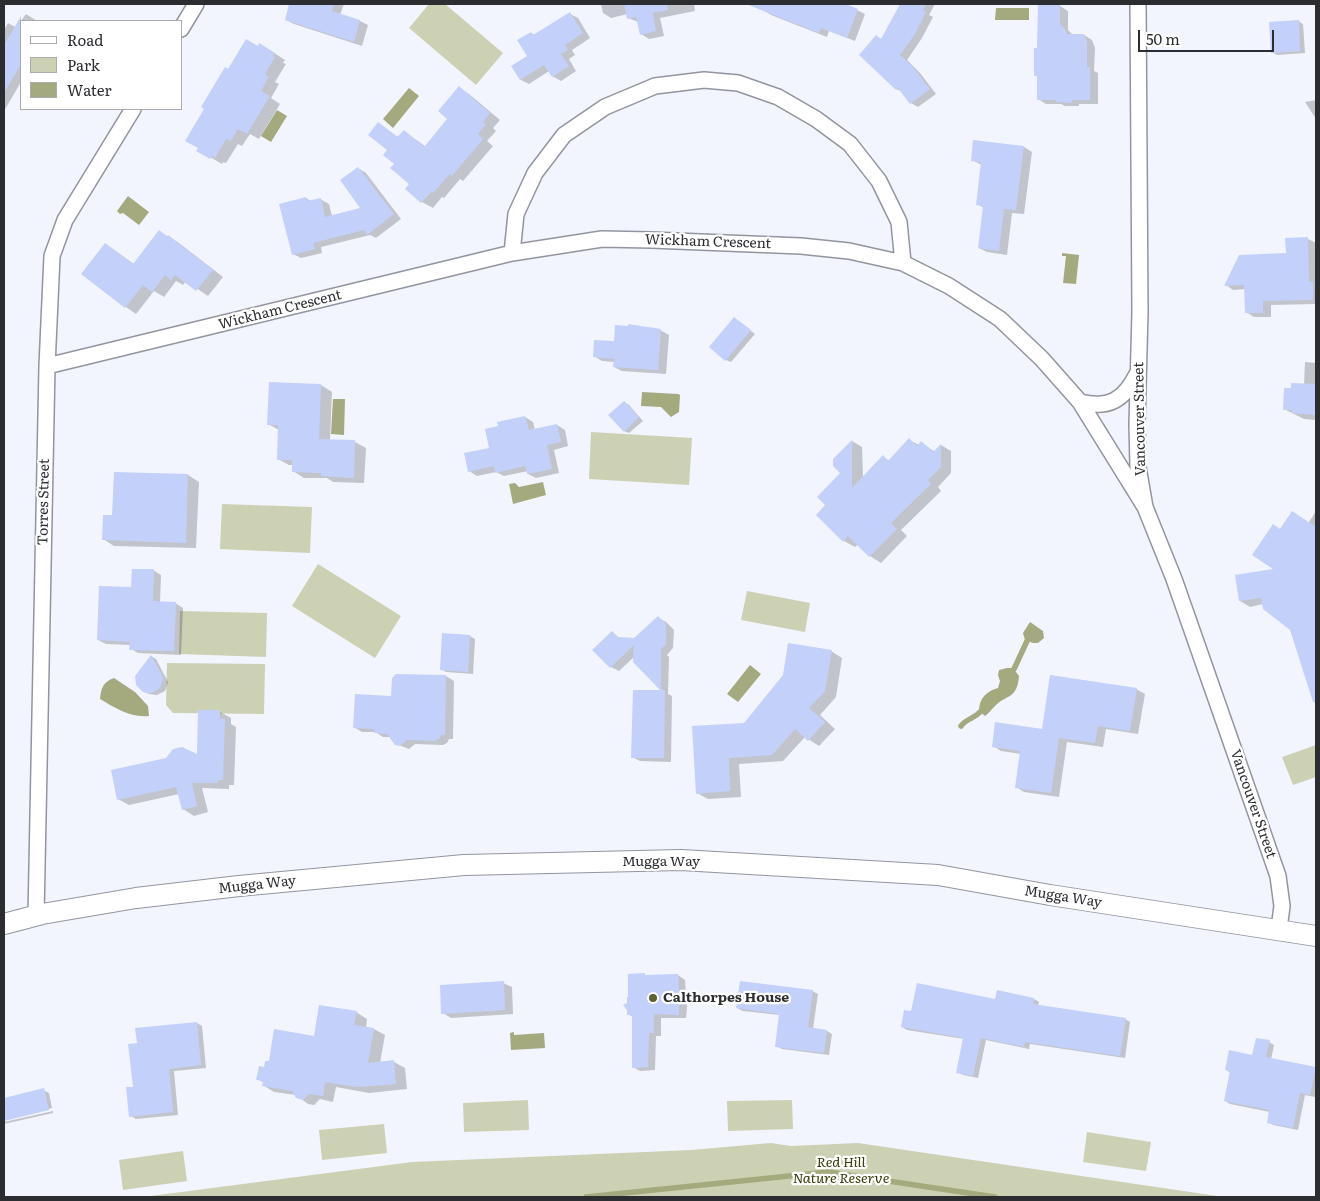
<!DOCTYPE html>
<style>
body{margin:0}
#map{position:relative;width:1320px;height:1201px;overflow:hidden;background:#f2f5fe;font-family:Literata,serif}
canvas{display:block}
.frame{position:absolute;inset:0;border:5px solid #2c2d31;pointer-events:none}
.legend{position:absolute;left:20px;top:20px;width:162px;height:90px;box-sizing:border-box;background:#fff;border:1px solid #ababad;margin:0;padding:6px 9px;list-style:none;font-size:15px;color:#2c2d31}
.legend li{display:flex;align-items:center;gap:10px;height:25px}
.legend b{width:25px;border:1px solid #ababad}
.scale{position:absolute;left:1138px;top:30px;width:136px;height:22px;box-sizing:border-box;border:2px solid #2c2d31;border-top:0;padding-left:6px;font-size:15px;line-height:18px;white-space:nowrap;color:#2c2d31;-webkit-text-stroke:4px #fff;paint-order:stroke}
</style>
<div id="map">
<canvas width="1320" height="1201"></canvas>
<div class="frame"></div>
<ul class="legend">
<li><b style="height:6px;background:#fff"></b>Road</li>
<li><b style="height:14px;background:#cdd1b4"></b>Park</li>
<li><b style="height:14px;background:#a4a97e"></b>Water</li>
</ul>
<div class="scale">50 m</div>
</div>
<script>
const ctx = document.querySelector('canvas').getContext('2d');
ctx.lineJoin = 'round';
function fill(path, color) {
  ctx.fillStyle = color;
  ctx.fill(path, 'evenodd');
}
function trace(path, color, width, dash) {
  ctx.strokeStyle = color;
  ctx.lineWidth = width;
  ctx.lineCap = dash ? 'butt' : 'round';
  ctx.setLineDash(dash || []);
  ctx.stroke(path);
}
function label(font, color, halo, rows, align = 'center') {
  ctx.font = font + ' Literata,serif';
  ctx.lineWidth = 4.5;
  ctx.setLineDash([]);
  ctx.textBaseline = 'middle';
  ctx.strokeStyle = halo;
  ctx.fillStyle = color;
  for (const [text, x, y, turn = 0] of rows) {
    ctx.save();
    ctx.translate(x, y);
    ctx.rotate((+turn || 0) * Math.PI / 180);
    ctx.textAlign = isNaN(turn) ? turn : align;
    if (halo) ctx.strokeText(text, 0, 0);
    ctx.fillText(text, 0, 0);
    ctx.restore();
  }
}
const green = new Path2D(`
 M 429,4 L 445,4 L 503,53 L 476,85 L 409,28 Z
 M 591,432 L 692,438 L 689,485 L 589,479 Z
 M 222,504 L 312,507 L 310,553 L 220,549 Z
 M 318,564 L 401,616 L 375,658 L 292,606 Z
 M 747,591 L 810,603 L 805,632 L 741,620 Z
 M 180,611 L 267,613 L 266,657 L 179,654 Z
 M 167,663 L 265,664 L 264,714 L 173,713 L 166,705 Z
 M 1316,745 L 1316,777 L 1293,785 L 1282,757 Z
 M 528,1100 L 529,1130 L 464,1132 L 463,1103 Z
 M 792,1100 L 793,1129 L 728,1131 L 727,1101 Z
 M 384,1124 L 387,1153 L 322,1160 L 319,1130 Z
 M 1087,1132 L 1151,1142 L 1146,1171 L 1083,1162 Z
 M 771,1143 L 791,1146 L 858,1143 L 1224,1197 L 143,1197 L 412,1162 L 691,1150 Z
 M 183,1151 L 187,1181 L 123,1190 L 119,1160 Z`);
const water = new Path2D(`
 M 996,8 L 1029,8 L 1029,20 L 995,20 Z
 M 409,88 L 419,96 L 393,128 L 383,119 Z
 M 277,110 L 287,116 L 271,142 L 261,136 Z
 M 128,196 L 149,212 L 139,225 L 123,213 L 120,214 L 117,211 Z
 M 1062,253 L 1079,255 L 1076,284 L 1063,283 L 1066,256 L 1062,256 Z
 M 642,392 L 678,394 L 680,395 L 679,412 L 671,417 L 661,407 L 641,406 Z
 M 333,399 L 345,399 L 344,435 L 331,434 Z
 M 543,482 L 546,495 L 513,504 L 509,484 L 515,483 L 519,487 Z
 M 1030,622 L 1043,631 L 1044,638 L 1038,643 L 1033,643 L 1025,640 L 1023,633 Z
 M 750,665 L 761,674 L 738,702 L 727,694 Z
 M 1007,668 L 1013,668 L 1019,676 C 1017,700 1006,694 994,707 C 991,710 989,713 985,716 L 979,711 C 979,698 987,691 998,688 L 1000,681 L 998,675 L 999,670 Z
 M 114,678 L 135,692 L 148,706 L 149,716 C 131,718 115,708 100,699 C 101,688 103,682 114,678 Z
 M 514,1032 L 514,1035 L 544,1033 L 545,1048 L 511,1050 L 510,1033 Z`);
const shadow = new Path2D(`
 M 290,4 L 303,7 L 304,4 L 344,4 L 340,15 L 360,21 L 368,25 L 362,46 L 294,24 L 286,20 Z
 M 601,4 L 694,4 L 695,11 L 660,18 L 664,36 L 649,39 L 641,34 L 638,22 L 628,18 L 628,14 L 611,18 L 603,13 Z
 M 765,4 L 844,4 L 865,14 L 855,41 L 829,31 L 827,37 L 771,15 L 763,10 Z
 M 901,4 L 935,4 L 929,15 L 933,17 L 922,38 L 907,60 L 920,73 L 936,94 L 918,107 L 911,103 L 903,92 L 896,89 L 882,40 Z
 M 1060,6 L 1068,11 L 1068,30 L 1072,34 L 1084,35 L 1092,40 L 1095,48 L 1094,71 L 1098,73 L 1098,104 L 1079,104 L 1079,106 L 1065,106 L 1061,104 L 1046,104 L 1038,99 L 1038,77 L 1035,75 L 1038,49 Z
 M 26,14 L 34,19 L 38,21 L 21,21 Z
 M 570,14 L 578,18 L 590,38 L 572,50 L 575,55 L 569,59 L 576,71 L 561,81 L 552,76 L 549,71 L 529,84 L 521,80 L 513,66 L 529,56 L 531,33 L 535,35 Z
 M 1298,21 L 1303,24 L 1305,53 L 1277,55 L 1272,52 Z
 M 21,22 L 21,82 L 4,111 L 4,30 L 8,23 L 17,28 Z
 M 271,51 L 285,60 L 283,63 L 286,64 L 275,82 L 279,84 L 271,98 L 280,104 L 259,139 L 250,134 L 242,146 L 238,144 L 226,163 L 223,162 L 222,164 L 198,150 L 229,71 Z
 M 459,88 L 469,94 L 500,120 L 493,128 L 496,131 L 487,141 L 493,146 L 463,181 L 460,179 L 444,198 L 442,197 L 433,208 L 422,202 L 407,189 L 411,184 L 395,164 L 379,123 L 399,138 L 404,131 L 426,147 L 449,119 Z
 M 1316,100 L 1316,119 L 1305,102 Z
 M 1024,147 L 1032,152 L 1024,214 L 1012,213 L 1007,255 L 987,252 L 979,248 L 984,208 L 977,204 L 982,165 L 972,160 Z
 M 358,168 L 366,173 L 401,219 L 376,238 L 370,235 L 321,247 L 322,253 L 301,258 L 293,254 L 306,198 L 312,202 L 320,199 L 329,204 L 332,216 L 363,208 Z
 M 168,236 L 179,243 L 223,277 L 208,296 L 186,281 L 183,285 L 176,281 L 164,297 L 154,291 L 136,314 L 126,307 L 83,274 L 106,244 L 134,264 Z
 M 1308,239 L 1316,243 L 1316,304 L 1271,305 L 1271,317 L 1254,317 L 1246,312 L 1246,289 L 1233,290 L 1226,285 L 1287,255 Z
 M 734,318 L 755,334 L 731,362 L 726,360 Z
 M 660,330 L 669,335 L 666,374 L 622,371 L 614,367 L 615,362 L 602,361 L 594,356 L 615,342 Z
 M 1305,362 L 1316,363 L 1316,420 L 1304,419 L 1284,409 L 1292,389 L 1304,385 Z
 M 321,385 L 332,392 L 330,441 L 355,442 L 366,448 L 364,483 L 333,482 L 327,478 L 304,478 L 293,471 L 293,465 L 289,465 L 278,459 L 279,430 L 268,424 Z
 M 624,402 L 629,405 L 643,421 L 629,433 L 624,431 Z
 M 525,417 L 533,422 L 535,430 L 557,425 L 565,430 L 568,446 L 554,450 L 559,473 L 536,478 L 528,474 L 528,471 L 504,476 L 496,472 L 477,476 L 469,471 Z
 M 909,440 L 919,445 L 921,442 L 935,452 L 941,445 L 951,451 L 951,473 L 938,487 L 941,491 L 901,530 L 907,536 L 881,563 L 870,556 L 858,544 L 855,547 L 844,541 L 827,505 L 842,473 L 852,441 L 862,447 L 863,478 L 883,457 L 890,461 Z
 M 188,475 L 199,482 L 196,548 L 114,546 L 103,539 L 113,517 Z
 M 1316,511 L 1316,707 L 1291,629 L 1263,604 L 1250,607 L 1240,601 L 1276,569 L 1280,530 L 1309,522 Z
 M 153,570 L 161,575 L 160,603 L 175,603 L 183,608 L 181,655 L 138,653 L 131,649 L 131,645 L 106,644 L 98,640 L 132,588 Z
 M 658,618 L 666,622 L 674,630 L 673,648 L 667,655 L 669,657 L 668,694 L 672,696 L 671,762 L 640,761 L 632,757 L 663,691 L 635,661 L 635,656 L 619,671 L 611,667 L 612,633 L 621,639 L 634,640 Z
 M 443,634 L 470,636 L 475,639 L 473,674 L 446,672 L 441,669 Z
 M 831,651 L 842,658 L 836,697 L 820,715 L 835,729 L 819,746 L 805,737 L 783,761 L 739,764 L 741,797 L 708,799 L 697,793 L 745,724 Z
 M 151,656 L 156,659 L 168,682 L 165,691 L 157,695 L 149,694 L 143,691 Z
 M 446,676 L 454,681 L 453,739 L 449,739 L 447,743 L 443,745 L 415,744 L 409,749 L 396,744 L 392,737 L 383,737 L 375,732 L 362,732 L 354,727 L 392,697 Z
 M 1136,689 L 1145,694 L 1138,734 L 1106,729 L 1103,747 L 1067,742 L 1059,797 L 1024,792 L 1016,787 L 1021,754 L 1001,751 L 993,746 L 1043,730 Z
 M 220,712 L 231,718 L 231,724 L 236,727 L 234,785 L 229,785 L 229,789 L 202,788 L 208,812 L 194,816 L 183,809 L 179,794 L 129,805 L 118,799 L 198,756 Z
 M 629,975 L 678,975 L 685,980 L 687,1008 L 686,1018 L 661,1018 L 661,1036 L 656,1036 L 655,1070 L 640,1071 L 633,1067 L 633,1017 L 628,1014 Z
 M 503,983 L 512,987 L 513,1014 L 451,1018 L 443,1013 Z
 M 812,991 L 818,994 L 813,1029 L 827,1031 L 832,1034 L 829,1055 L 782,1049 L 777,1046 L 780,1015 L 743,1011 L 737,1008 Z
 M 1034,999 L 1039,1002 L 1038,1006 L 1125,1019 L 1130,1022 L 1125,1058 L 1030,1044 L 1029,1049 L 986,1040 L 978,1078 L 963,1075 L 958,1072 L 964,1039 L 907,1030 L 902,1027 L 912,1012 L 996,1000 Z
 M 356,1012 L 367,1019 L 366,1028 L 374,1029 L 385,1035 L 380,1063 L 394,1062 L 405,1068 L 407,1089 L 369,1093 L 336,1087 L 333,1102 L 320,1099 L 314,1105 L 308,1104 L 296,1095 L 274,1092 L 263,1085 L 264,1083 L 258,1079 L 270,1063 Z
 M 197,1023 L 202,1026 L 206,1068 L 174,1071 L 178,1115 L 136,1119 L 131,1116 L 138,1044 Z
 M 1269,1042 L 1274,1045 L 1271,1060 L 1316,1069 L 1315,1097 L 1305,1095 L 1298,1130 L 1273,1125 L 1268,1122 L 1270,1112 L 1230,1104 L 1225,1101 L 1231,1073 L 1226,1070 L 1253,1056 Z
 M 43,1090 L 49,1093 L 52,1108 L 4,1120 L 4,1096 L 4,1099 Z
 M 53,1111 L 53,1113 L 4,1124 L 4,1122 Z`);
const stream = new Path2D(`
 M 1014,669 L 1027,641
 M 961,726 C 967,718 974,719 980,712
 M 586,1197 L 828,1172 L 995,1197`);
const building = new Path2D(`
 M 289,4 L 334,4 L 332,11 L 360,20 L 354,42 L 285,20 Z
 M 624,4 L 667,4 L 668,10 L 653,13 L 656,31 L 640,35 L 636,17 L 627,19 Z
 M 746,4 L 846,4 L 858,9 L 847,38 L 821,28 L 819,33 Z
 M 900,4 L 926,4 L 923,10 L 926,12 L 915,34 L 900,55 L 913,67 L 930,89 L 910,104 L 898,88 L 896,90 L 859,55 L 876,35 L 881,39 Z
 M 1038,4 L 1060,5 L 1060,24 L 1064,28 L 1067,34 L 1084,34 L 1087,42 L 1087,67 L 1090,67 L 1090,100 L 1072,100 L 1072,103 L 1056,102 L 1056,100 L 1037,100 L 1037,76 L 1034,76 L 1034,48 L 1037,48 Z
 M 570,12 L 583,33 L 565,45 L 568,50 L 561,54 L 569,66 L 552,77 L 544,65 L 520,80 L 511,66 L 527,56 L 517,40 L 531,32 L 533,35 Z
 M 21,16 L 21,64 L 4,93 L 4,45 Z
 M 1299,20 L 1300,51 L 1271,53 L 1269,22 Z
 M 246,39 L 258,46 L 259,43 L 275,53 L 273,56 L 275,57 L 265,74 L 269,77 L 261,91 L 270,96 L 247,134 L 238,129 L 231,141 L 226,139 L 215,158 L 212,156 L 210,159 L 196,151 L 198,148 L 185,141 L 204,109 L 201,107 L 225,67 L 228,69 Z
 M 459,86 L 490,113 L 483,122 L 486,124 L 478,134 L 483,139 L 452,176 L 450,174 L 433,193 L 431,192 L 421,203 L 405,189 L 409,184 L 390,168 L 394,164 L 383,155 L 387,150 L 368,135 L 378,122 L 397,137 L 404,130 L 424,147 L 447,119 L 438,111 Z
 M 973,140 L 1024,146 L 1016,210 L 1004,209 L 999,251 L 978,248 L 983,206 L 976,205 L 981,162 L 971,161 Z
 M 358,167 L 394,214 L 367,235 L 364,230 L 313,243 L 315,249 L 292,255 L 279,204 L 306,197 L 307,201 L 321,198 L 325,217 L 360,208 L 340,180 Z
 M 159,230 L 167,236 L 168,235 L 213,270 L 196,291 L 175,275 L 171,280 L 165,275 L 152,292 L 143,285 L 125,308 L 81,274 L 105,243 L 133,264 Z
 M 1308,237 L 1309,282 L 1313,282 L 1313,300 L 1263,301 L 1263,313 L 1245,313 L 1244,285 L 1224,286 L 1239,255 L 1286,253 L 1285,238 Z
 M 734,317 L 751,330 L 725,361 L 709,347 Z
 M 628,324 L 661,329 L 658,370 L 613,367 L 614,359 L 593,357 L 594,340 L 614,341 L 615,325 L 628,326 Z
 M 269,382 L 321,384 L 319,439 L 355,440 L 354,478 L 321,476 L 321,473 L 292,472 L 292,460 L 277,460 L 278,425 L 267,425 Z
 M 1291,383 L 1316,384 L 1316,415 L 1292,413 L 1292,410 L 1283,410 L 1284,388 L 1291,388 Z
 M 624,401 L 639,417 L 624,432 L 608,415 Z
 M 525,416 L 529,430 L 557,424 L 561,442 L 547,445 L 552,469 L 527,474 L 525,466 L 495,473 L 494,466 L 468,472 L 464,453 L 489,448 L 485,429 L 498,426 L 497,422 Z
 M 909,438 L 917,446 L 921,441 L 933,452 L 941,444 L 941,467 L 928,480 L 931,484 L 891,523 L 897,529 L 869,557 L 848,536 L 843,542 L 816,515 L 825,505 L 817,497 L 840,473 L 833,466 L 833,459 L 852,440 L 852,488 L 883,455 L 888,461 Z
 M 114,472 L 188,474 L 186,543 L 102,540 L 103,515 L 112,515 Z
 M 1292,511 L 1316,527 L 1316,702 L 1313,702 L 1290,630 L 1263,609 L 1261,598 L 1239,601 L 1235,575 L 1273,569 L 1252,555 L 1273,524 L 1280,529 Z
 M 132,569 L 154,569 L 153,601 L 176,602 L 174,651 L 129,650 L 130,642 L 97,640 L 99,586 L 131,587 Z
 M 658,616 L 666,624 L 666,644 L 660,650 L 661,651 L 661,690 L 665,690 L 664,758 L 631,758 L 633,690 L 660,690 L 633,662 L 634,645 L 610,668 L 592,650 L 612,631 L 618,637 L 634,638 Z
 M 442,633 L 470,635 L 468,672 L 440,670 Z
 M 788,643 L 832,650 L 825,691 L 809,708 L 825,722 L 808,741 L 795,729 L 772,755 L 729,758 L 730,791 L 696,794 L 692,726 L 744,723 L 783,675 Z
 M 151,655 L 162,675 L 163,679 L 160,688 L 152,693 L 147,693 L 143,692 L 136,685 L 135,676 Z
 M 396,674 L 446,675 L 445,735 L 441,735 L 439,739 L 434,741 L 407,740 L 400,746 L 395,745 L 387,734 L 374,733 L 374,729 L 353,728 L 355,694 L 391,696 L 392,678 Z
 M 1050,675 L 1137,688 L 1130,731 L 1098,726 L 1095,743 L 1059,738 L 1051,793 L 1015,788 L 1020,751 L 992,747 L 995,722 L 1042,729 Z
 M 198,710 L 220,710 L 220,719 L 225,719 L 223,780 L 218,780 L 218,783 L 192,783 L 197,806 L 182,810 L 176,787 L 117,800 L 111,770 L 166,758 L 173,749 L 182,747 L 197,754 Z
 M 645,973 L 645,975 L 678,974 L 680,1005 L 679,1005 L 679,1015 L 654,1014 L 654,1033 L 649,1033 L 648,1067 L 632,1068 L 632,1015 L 627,1015 L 627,1010 L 623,1005 L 627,1003 L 627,997 L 628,997 L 628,974 Z
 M 504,981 L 505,1010 L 441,1014 L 440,985 Z
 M 740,981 L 813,990 L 808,1027 L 827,1030 L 824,1053 L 775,1047 L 779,1014 L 736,1008 Z
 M 917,983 L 995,999 L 997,990 L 1034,998 L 1033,1004 L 1126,1018 L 1120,1056 L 1025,1042 L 1024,1047 L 981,1038 L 973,1076 L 956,1073 L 963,1038 L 901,1027 L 904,1010 L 911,1011 Z
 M 319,1005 L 357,1011 L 354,1025 L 374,1028 L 368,1063 L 394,1060 L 396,1084 L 357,1087 L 325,1082 L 323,1096 L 309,1094 L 303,1100 L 296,1098 L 292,1091 L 262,1086 L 263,1081 L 256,1080 L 259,1066 L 264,1067 L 265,1061 L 269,1061 L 274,1029 L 314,1036 Z
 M 197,1022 L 201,1065 L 169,1069 L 173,1112 L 129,1117 L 126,1087 L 133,1087 L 128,1044 L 137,1043 L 135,1028 Z
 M 1256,1038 L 1270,1040 L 1266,1057 L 1316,1067 L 1310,1095 L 1300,1093 L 1293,1128 L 1267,1123 L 1269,1110 L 1224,1101 L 1230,1071 L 1225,1070 L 1229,1050 L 1252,1055 Z
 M 44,1088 L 49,1110 L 4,1121 L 4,1098 Z`);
const minor = new Path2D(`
 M 1138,4 L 1140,312 L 1137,424 L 1138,467 L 1145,507 L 1174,579 L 1278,876 L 1282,906 L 1279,929
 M 181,29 L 196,4
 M 512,253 L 516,214 L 535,173 L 564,135 L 605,107 L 655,86 L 704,80 L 738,83 L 778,97 L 816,119 L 850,144 L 879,181 L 899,222 L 903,263
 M 47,366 L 512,253 L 602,239 L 651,240 L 801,246 L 849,251 L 903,263 L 949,286 L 1000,319 L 1042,359 L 1080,402 L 1145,507
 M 1080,402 C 1109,409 1124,400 1137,374
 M 36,916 L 47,366 L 52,256 L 65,220 L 133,109`);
const secondary = new Path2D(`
 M 4,924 L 42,914 L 136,898 L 239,886 L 464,865 L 681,860 L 938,875 L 1050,895 L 1316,936`);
const markers = [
 [653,998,5,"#5c612e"]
];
const streetNames = [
 ["Wickham Crescent",708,242,2],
 ["Wickham Crescent",280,310,-14],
 ["Vancouver Street",1140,419,-91],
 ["Torres Street",44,502,-89],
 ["Vancouver Street",1253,804,71],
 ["Mugga Way",661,862],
 ["Mugga Way",257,885,-6],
 ["Mugga Way",1063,897,9]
];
const poiNames = [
 ["Calthorpes House",663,998]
];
const parkNames = [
 ["Red Hill",841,1163],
 ["Nature Reserve",841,1179]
];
fill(green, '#cdd1b4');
fill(water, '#a4a97e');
fill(shadow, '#0003');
trace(stream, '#a4a97e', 5.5);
fill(building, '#c3d0f9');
trace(minor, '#92959f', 18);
trace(secondary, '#92959f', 22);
trace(minor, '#fff', 15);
trace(secondary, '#fff', 20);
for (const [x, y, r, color] of markers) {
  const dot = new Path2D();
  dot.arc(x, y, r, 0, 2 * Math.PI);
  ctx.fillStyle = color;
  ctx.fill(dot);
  trace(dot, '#fff', 2);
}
label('14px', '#2c2d31', '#fff', streetNames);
label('bold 14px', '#2c2d31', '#fff', poiNames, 'left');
label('italic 14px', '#373a05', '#fff', parkNames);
</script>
